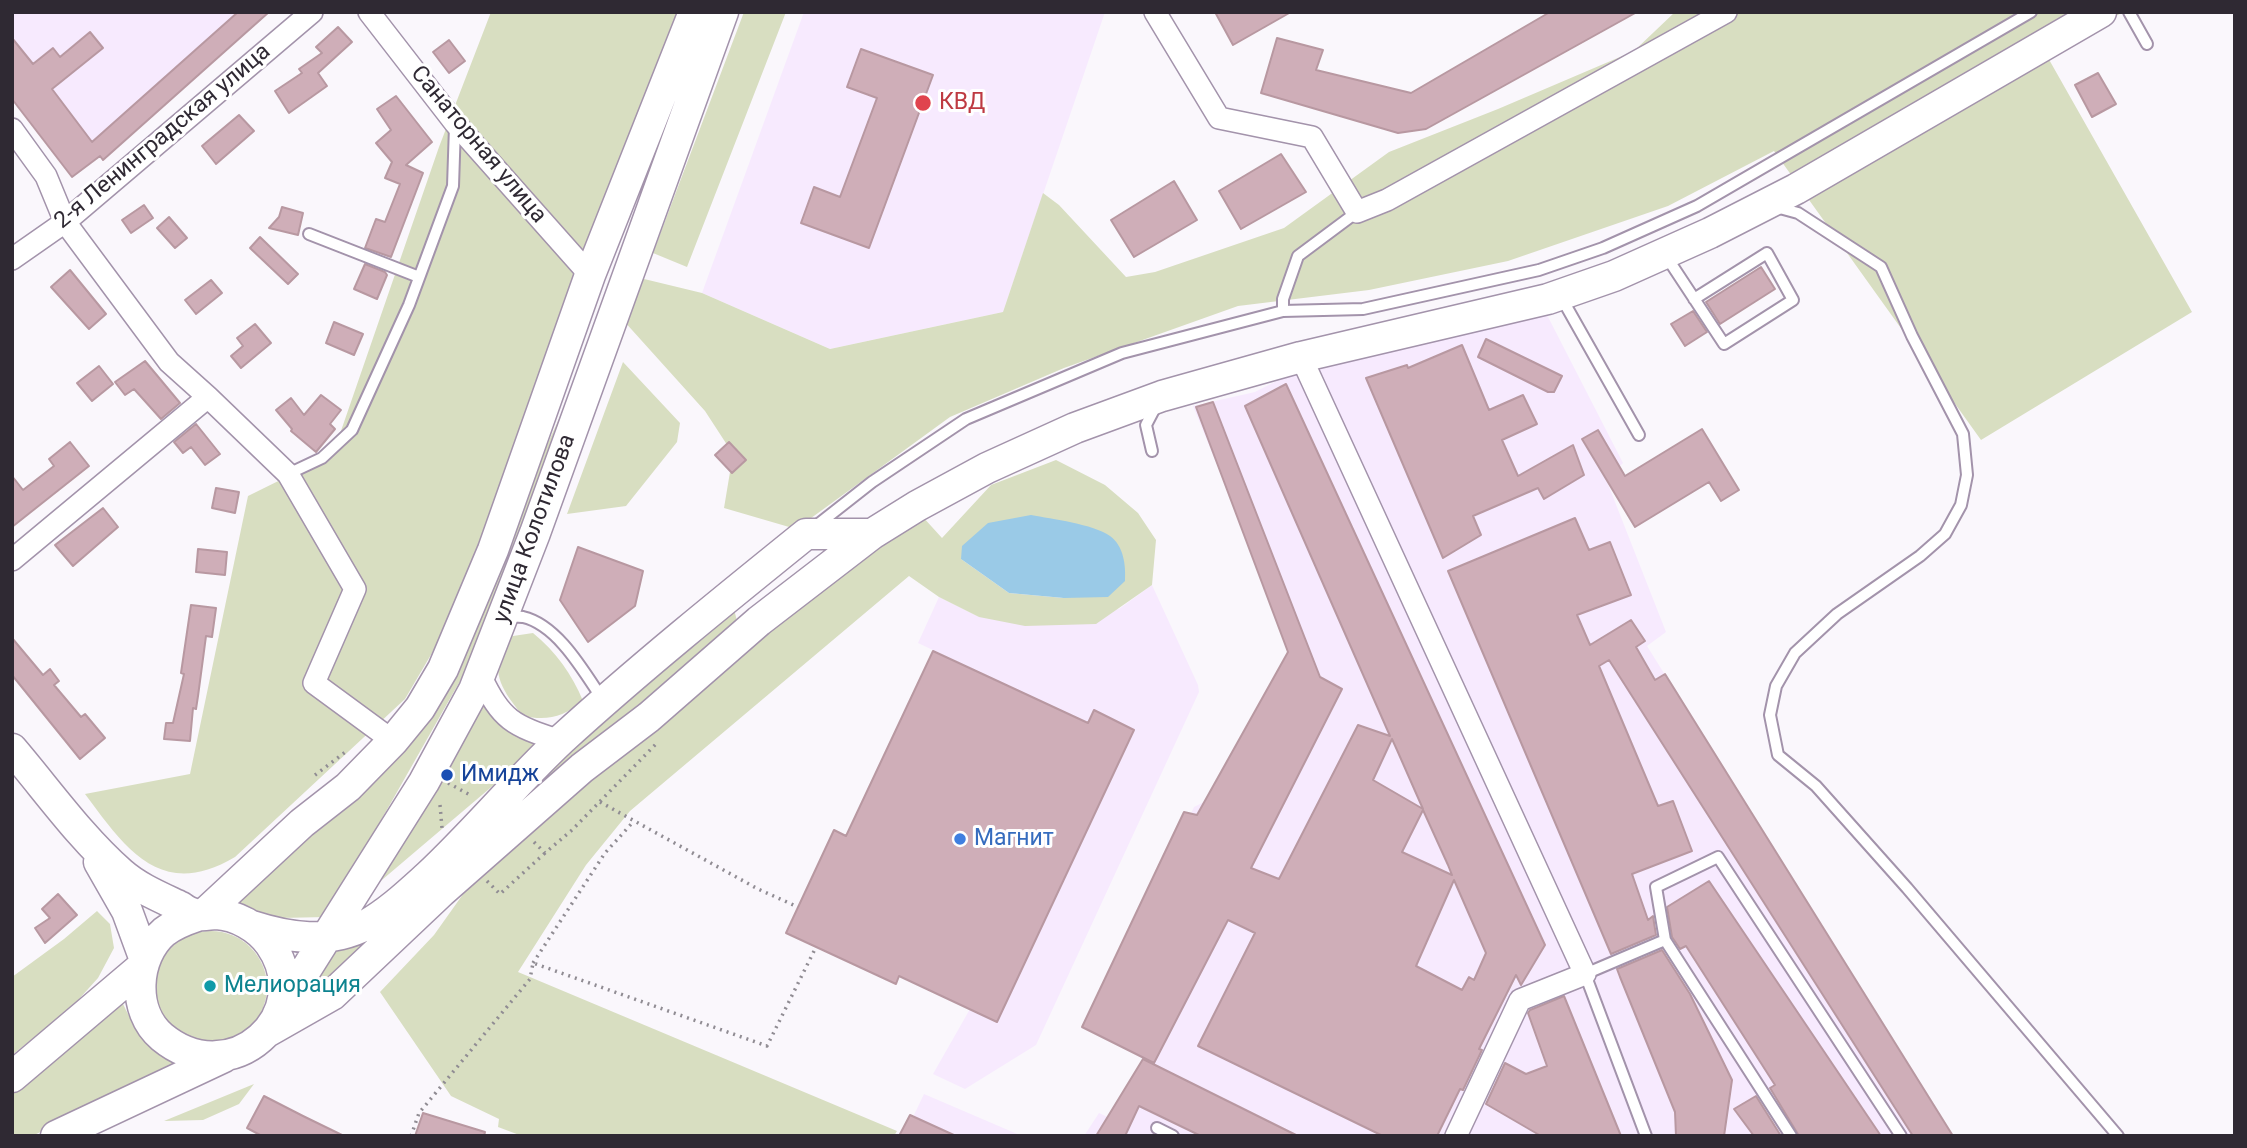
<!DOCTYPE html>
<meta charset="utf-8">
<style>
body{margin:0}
#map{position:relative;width:2247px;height:1148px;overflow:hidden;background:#faf7fc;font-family:Roboto,sans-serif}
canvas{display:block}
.frame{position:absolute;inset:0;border:14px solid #2f2933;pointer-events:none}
</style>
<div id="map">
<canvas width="2247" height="1148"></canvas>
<div class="frame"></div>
</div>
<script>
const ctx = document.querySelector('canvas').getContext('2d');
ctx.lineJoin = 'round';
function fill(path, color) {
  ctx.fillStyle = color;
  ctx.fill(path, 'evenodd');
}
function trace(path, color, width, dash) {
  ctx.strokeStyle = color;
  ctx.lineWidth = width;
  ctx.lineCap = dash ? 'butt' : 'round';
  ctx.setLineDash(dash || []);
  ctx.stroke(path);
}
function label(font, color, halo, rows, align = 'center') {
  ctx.font = font + ' Roboto,sans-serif';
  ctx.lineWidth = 6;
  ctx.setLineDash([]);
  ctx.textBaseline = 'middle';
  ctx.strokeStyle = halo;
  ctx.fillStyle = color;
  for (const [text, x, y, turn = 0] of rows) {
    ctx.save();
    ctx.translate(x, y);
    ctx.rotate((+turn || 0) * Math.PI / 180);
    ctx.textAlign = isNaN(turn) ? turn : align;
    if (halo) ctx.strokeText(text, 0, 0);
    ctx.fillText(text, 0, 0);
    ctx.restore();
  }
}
const built = new Path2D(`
 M 12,12 L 269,12 L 103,160 L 99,157 L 72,177 L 12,99 Z
 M 804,12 L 1105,12 L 1003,312 L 830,349 L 702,293 Z
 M 1545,311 L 1623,463 L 1606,479 L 1666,632 L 1647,646 L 1953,1136 L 1084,1136 L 1099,1113 L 1114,1120 L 1150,1062 L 1089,1030 L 1194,807 L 1214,797 L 1293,652 L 1193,406 L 1255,392 L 1288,375 L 1405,349 Z
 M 1152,585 L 1198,685 L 1199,692 L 1036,1045 L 965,1089 L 933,1074 L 970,1009 L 997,1021 L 1134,730 L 1094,710 L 1088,723 L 918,643 L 939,597 L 979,617 L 1119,609 Z
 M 924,1094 L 1022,1136 L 904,1136 Z`);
const green = new Path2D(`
 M 491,12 L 677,12 L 592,251 L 507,478 L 439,641 L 405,699 L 235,857 C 161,901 126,849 85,794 L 190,774 L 248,496 L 333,454 L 439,147 Z
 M 706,12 L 717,12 L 510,559 L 464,674 L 326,917 L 280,918 L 222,903 L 401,746 L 499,551 L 567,401 Z
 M 744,12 L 786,12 L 687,267 L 653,253 Z
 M 1675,12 L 2123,12 L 2047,56 L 2192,312 L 1981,440 L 1774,151 L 1668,206 L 1508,261 L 1369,290 L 1238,306 L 1064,368 L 950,417 L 796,529 L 724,508 L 733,454 L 705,411 L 623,320 L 640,278 L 702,293 L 830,349 L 1003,312 L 1043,193 L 1059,205 L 1126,277 L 1155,272 L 1284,228 L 1389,152 L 1498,109 L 1634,51 Z
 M 623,362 L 680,423 L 677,442 L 626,506 L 567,514 Z
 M 1056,460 L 1105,485 L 1138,513 L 1156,540 L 1152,585 L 1096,624 L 1025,626 L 979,617 L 939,597 L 909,576 L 630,811 L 586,865 L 518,972 L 897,1131 L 894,1136 L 522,1136 L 498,1127 L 499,1119 L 451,1096 L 380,992 L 434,935 L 466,890 L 673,705 L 794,607 L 922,516 L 942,538 L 991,485 ZM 961,559 L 1064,598 L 1009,593 Z
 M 734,609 L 737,621 L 301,1002 L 340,939 Z
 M 533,633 C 556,652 572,674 583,701 C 563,717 548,721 523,716 C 503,691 491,676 502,643 L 513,636 Z
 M 482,699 C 497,729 511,736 542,744 L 376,885 Z
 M 97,911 L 110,924 L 114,948 L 98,978 L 70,1009 L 12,1055 L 12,977 L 64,939 Z
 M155 987a56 56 0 1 1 112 0a56 56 0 1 1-112 0Z
 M 120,998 C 136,1030 145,1051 180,1063 L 124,1093 L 32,1136 L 12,1136 L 12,1089 Z
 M 254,1084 L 239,1104 L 203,1120 L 164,1121 Z`);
const water = new Path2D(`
 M 1031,515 C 1052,519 1093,524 1110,536 C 1124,546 1126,566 1125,581 L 1108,597 L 1064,598 L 1009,593 L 961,559 L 962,546 L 988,523 Z`);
const building = new Path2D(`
 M 238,12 L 269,12 L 103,160 L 100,156 L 72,177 L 12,99 L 12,38 L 33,64 L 53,48 L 60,57 L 90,32 L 103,48 L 52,89 L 92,142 Z
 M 1215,12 L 1291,12 L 1233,45 Z
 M 1550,12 L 1637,12 L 1426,129 L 1398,133 L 1261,93 L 1277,38 L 1323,50 L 1316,70 L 1411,93 Z
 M 338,27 L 352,42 L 318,73 L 327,86 L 289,113 L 275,91 L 302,73 L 299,69 L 322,53 L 316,47 Z
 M 449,40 L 465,61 L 449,73 L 433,52 Z
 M 861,49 L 933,75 L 869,248 L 801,223 L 814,187 L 840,197 L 877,98 L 847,87 Z
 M 2098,73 L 2116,104 L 2092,117 L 2075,85 Z
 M 396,96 L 432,142 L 406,165 L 423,173 L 391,257 L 365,248 L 376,219 L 385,222 L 400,184 L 385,178 L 392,162 L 376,143 L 391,130 L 377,109 Z
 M 239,115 L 254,131 L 216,164 L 202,146 Z
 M 1281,154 L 1306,192 L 1241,229 L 1219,191 Z
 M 1174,181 L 1197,220 L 1134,257 L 1111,220 Z
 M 144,205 L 153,218 L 131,233 L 122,220 Z
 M 282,207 L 303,213 L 298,235 L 269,228 L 279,217 Z
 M 169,217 L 187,238 L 175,248 L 157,228 Z
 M 260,237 L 298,274 L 288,284 L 250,248 Z
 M 365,264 L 385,272 L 387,275 L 377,299 L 354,289 Z
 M 1761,267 L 1775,289 L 1720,324 L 1706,302 Z
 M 70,270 L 106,314 L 89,329 L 51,287 Z
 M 211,280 L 222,293 L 196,314 L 185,300 Z
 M 1693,311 L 1707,332 L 1685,346 L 1671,324 Z
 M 334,322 L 363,334 L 354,355 L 326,343 Z
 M 255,324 L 271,343 L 241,368 L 231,356 L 243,346 L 237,338 Z
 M 1486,339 L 1562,376 L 1554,392 L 1548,392 L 1478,357 Z
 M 1462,345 L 1489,410 L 1523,395 L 1537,424 L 1502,440 L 1518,476 L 1573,445 L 1584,475 L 1544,499 L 1538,488 L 1473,516 L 1481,535 L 1443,558 L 1366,378 L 1407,365 L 1408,368 Z
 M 145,361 L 180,403 L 161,419 L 134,389 L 125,395 L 115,382 Z
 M 99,366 L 113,384 L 92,401 L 77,383 Z
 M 1286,384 L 1545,945 L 1521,985 L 1516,975 L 1479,1049 L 1482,1050 L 1463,1090 L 1460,1089 L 1437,1136 L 1383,1136 L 1198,1046 L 1255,933 L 1228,920 L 1154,1063 L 1082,1027 L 1184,812 L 1197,815 L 1288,652 L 1196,407 L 1213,402 L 1320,677 L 1342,689 L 1251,868 L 1279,879 L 1358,725 L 1390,736 L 1245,406 ZM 1392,739 L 1397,750 L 1423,809 L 1373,780 ZM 1423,810 L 1448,865 L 1452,875 L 1402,852 ZM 1454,880 L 1486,953 L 1474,980 L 1469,977 L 1462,990 L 1416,966 Z
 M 321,395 L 341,410 L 330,424 L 335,429 L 316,452 L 291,431 L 292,429 L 276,410 L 291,398 L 304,415 Z
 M 196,424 L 220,454 L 205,465 L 191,447 L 183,453 L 174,442 Z
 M 1702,429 L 1739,490 L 1721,501 L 1709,482 L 1635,527 L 1582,439 L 1598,430 L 1625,476 Z
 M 70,442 L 89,466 L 12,527 L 12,476 L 23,490 L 54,466 L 49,459 Z
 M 729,442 L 746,460 L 732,473 L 715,455 Z
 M 216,488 L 239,492 L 235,513 L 212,508 Z
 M 103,508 L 118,527 L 73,566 L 55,545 Z
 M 1575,518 L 1589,550 L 1610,542 L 1631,595 L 1577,615 L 1590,645 L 1631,620 L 1645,641 L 1636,647 L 1655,680 L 1665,674 L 1953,1136 L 1913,1136 L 1609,660 L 1599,666 L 1658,806 L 1673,801 L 1692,851 L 1632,874 L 1648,920 L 1653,916 L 1656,935 L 1611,954 L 1448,571 Z
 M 578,547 L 643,571 L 635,606 L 588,642 L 560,600 Z
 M 198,549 L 227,552 L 225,575 L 196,572 Z
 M 191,605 L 216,608 L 212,637 L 206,636 L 198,696 L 196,709 L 193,708 L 190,741 L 164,739 L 166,723 L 173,723 L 184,674 L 181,673 Z
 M 12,638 L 43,675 L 50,669 L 59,681 L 54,685 L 81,717 L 85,714 L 105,738 L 80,759 L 12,675 Z
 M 933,651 L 1088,723 L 1094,710 L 1134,730 L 997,1022 L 899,976 L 896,984 L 786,933 L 834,830 L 846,836 Z
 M 1709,881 L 1881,1136 L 1799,1136 L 1770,1088 L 1775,1085 L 1686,946 L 1680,949 L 1672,937 L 1667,907 Z
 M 58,894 L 77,915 L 45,943 L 35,928 L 50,918 L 42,909 Z
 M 1662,950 L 1690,994 L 1732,1080 L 1724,1136 L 1676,1136 L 1675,1112 L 1620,977 L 1617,969 Z
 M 1564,996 L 1621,1136 L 1541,1136 L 1486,1104 L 1505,1063 L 1526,1074 L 1547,1066 L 1528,1013 L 1530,1010 Z
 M 1143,1059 L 1298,1136 L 1201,1136 L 1139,1106 L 1125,1136 L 1096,1136 Z
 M 264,1096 L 303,1116 L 344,1136 L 262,1136 L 247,1128 Z
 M 1756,1096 L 1781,1136 L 1754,1136 L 1734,1109 Z
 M 423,1113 L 485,1132 L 484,1136 L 415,1136 Z
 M 910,1115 L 956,1136 L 899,1136 Z`);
const path = new Path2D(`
 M 315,775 L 348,750
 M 448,783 L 472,796
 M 600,802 L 758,889 L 798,907
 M 440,805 L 442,828
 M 534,842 L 545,853 L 572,830 L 656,744
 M 487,881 L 500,894 L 545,853
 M 533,963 L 605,853 L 634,821
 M 411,1136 L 419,1113 L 530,979 L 533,963 L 767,1046 L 816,947`);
const lane = new Path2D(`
 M 2129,12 L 2147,44
 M 1776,207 L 1798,213 L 1881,267 L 1912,336 L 1963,434 L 1967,475 L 1961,505 L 1945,534 L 1920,556 L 1837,614 L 1795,653 L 1776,686 L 1770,715 L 1778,755 L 1816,786 L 1907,888 L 2118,1136
 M 309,234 L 419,277
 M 1666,256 L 1724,344 L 1793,300 L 1767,253 L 1694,299
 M 1561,297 L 1639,435
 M 1283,311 L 1283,299 L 1298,256 L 1357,212
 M 1152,451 L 1146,425 L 1157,404
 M 288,474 L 322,458 L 352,430 L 409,305 L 453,186 L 455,126
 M 816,526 L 872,482 L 966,419 L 1122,353 L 1283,311 L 1363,309 L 1539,270 L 1603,248 L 1697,206 L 2031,12
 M 506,616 C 511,617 517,616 523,617 C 558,625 584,672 603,700
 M 1157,1128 L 1173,1136
 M 1646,1136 L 1585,974 L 1665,940
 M 1791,1136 L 1665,940 L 1656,887 L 1718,857 L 1901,1136`);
const street = new Path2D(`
 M 369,12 L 455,123 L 590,275
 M 1155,12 L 1219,118 L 1312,137 L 1357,212 L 1387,200 L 1726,12
 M 12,129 L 46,176 L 65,222 L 169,362 L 208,397 L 288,474 L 355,589 L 314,683 L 393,741
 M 12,259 L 65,222 L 312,12
 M 1301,357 L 1585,974 L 1520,1000 L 1456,1136
 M 12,560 L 208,397
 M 480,675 C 502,721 512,725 560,741`);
const secondary = new Path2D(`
 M 12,749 C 47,790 80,837 121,873 C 138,888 160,897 181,907 C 185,910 190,913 195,914 C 202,917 209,914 216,914 C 236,915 258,927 270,944 C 319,1014 231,1094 162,1037 C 131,1011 135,957 164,932 C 174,924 185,920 197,916
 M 99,862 L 127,911 L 145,960
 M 203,915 L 302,823 L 348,787 L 393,741 L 420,708 L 443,669 L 493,550 L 590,275 L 694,12
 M 252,926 C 289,938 329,944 366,925 C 389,912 408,894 428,876 C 475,832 515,783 562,739 C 640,668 723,601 806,534 L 872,534
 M 278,1014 L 424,782 L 474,690 L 535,533 L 723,12
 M 267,1032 L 332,995 L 441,892 L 582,768 L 649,717 L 759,621 L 872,534 L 917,506 L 987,468 L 1075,428 L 1162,396 L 1301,357 L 1548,299 L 1614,276 L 1710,233 L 1796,189 L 2101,12
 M 12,1077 L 143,966
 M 56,1136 L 224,1057`);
const markers = [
 [923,103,9,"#e0444e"],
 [447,775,7,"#1a4fb4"],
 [960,839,7,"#3f7fe0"],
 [210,986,7,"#0f9aa8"]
];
const healthNames = [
 ["КВД",939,103]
];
const streetNames = [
 ["2-я Ленинградская улица",163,137,-40],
 ["Санаторная улица",478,145,50],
 ["улица Колотилова",535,529,-70]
];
const transitNames = [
 ["Имидж",461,775]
];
const shopNames = [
 ["Магнит",974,839]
];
const cultureNames = [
 ["Мелиорация",224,986]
];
fill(built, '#f7eafe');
fill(green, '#d8dec1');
fill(water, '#9acae7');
fill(building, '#cfaeb8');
trace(building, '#b898a1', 2);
trace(lane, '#a393ab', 14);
trace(street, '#a393ab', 24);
trace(secondary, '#a393ab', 33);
trace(path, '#908c93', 3.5, [2, 5]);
trace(lane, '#fff', 10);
trace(street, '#fff', 21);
trace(secondary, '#fff', 30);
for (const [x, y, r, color] of markers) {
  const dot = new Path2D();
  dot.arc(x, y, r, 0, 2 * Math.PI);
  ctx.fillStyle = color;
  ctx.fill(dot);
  trace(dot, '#fff', 2.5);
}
label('23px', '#be3a42', '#fff', healthNames, 'left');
label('23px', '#2f2933', '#fff', streetNames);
label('23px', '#164399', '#fff', transitNames, 'left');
label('23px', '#366cbe', '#fff', shopNames, 'left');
label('23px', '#0d838f', '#fff', cultureNames, 'left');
</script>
